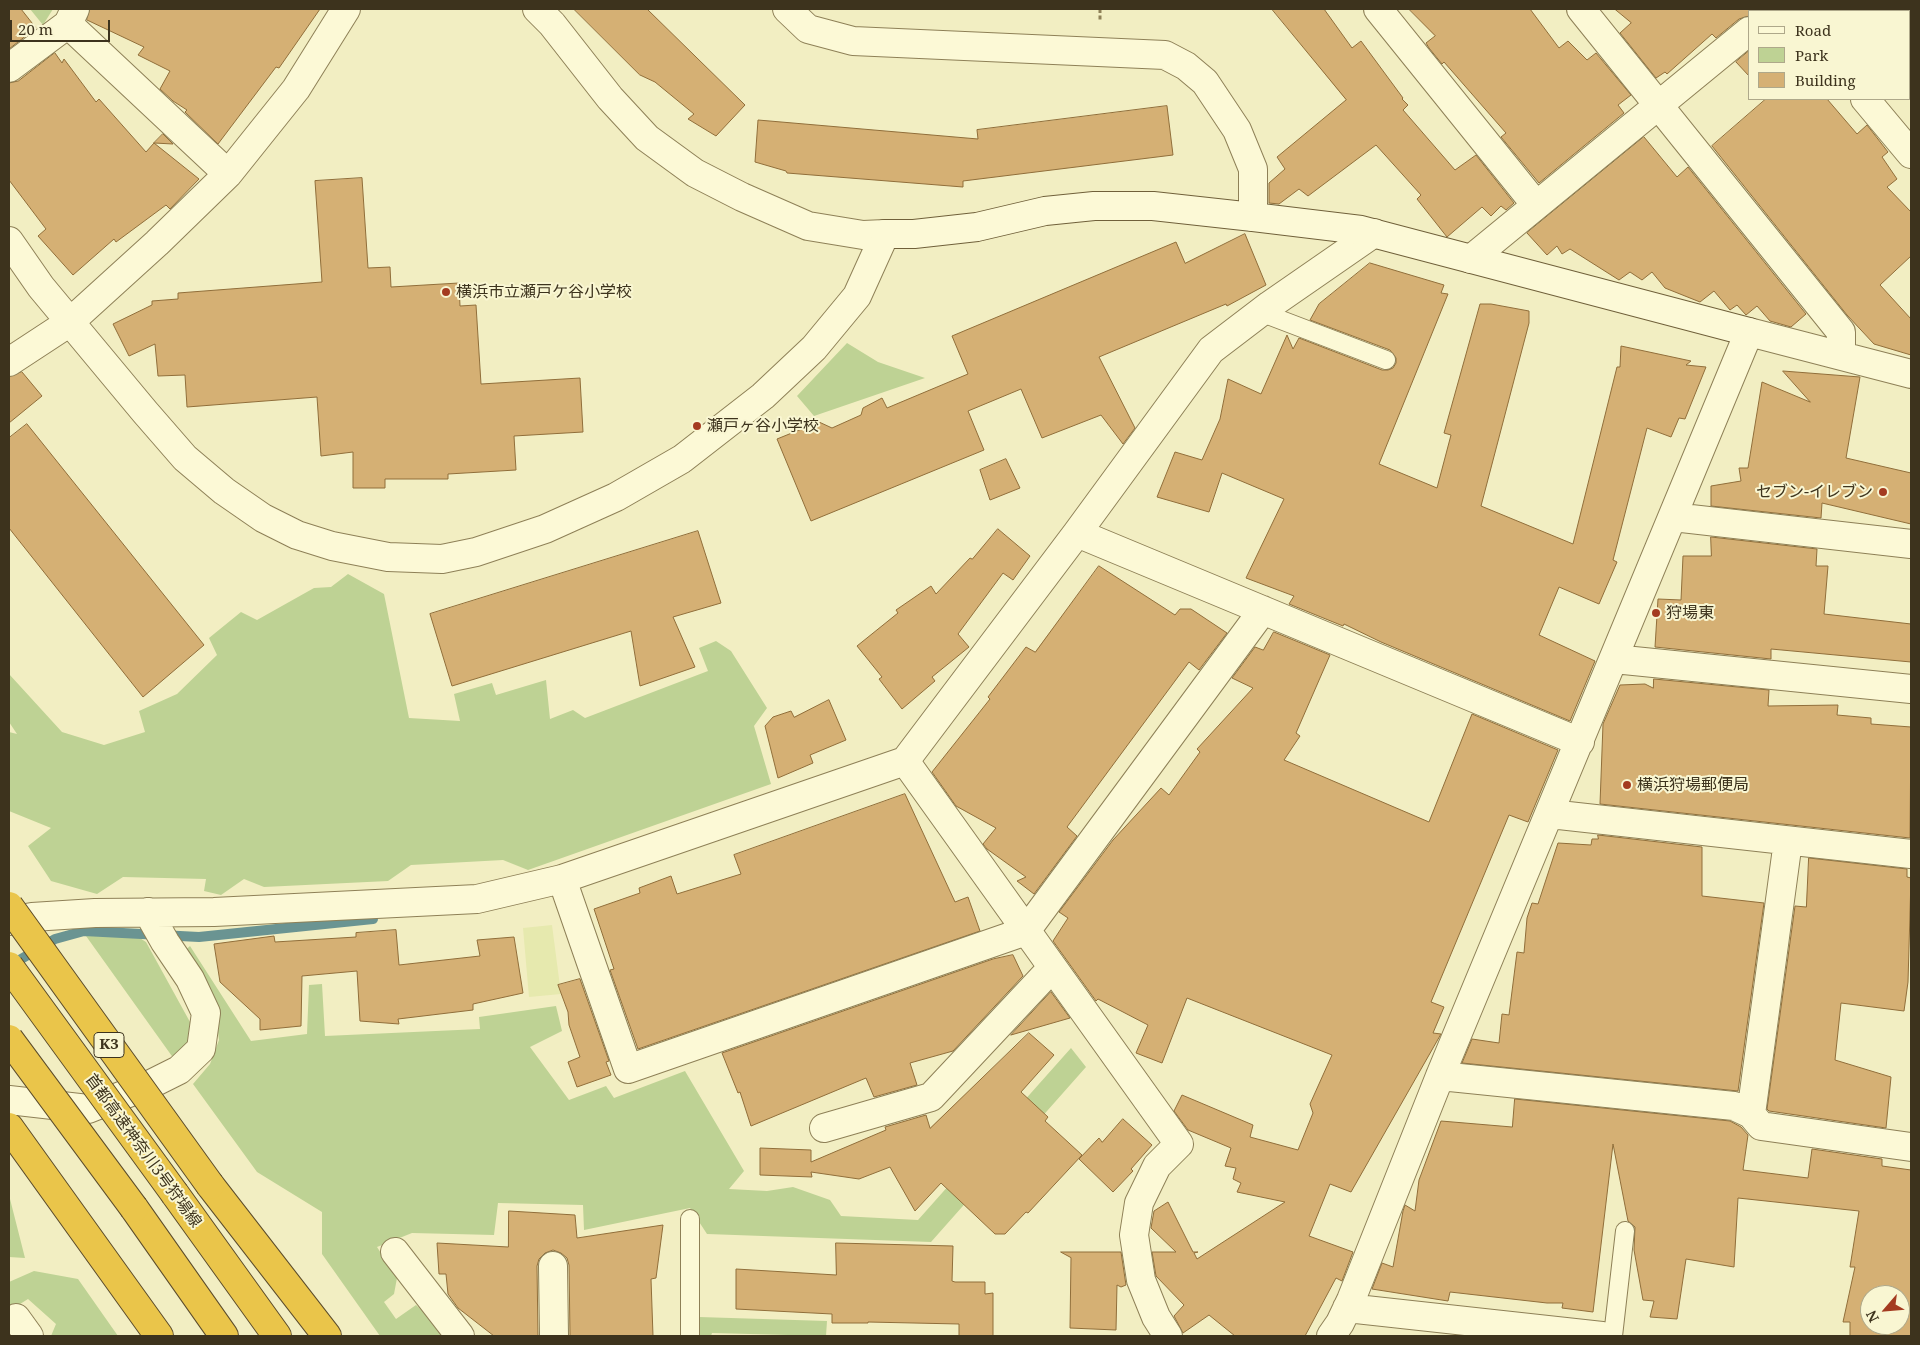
<!DOCTYPE html>
<meta charset="utf-8">
<style>
body{margin:0}
#map{position:relative;width:1920px;height:1345px;overflow:hidden;background:#f2eec2;font-family:"Noto Serif",serif}
canvas{display:block}
.frame{position:absolute;inset:0;border:10px solid #3d331d;pointer-events:none}
.legend{position:absolute;left:1748px;top:10px;width:162px;height:90px;box-sizing:border-box;background:#f9f6d2;border:1px solid #aea88a;margin:0;padding:6px 9px;list-style:none;font-size:15px;color:#3d331d}
.legend li{display:flex;align-items:center;gap:10px;height:25px}
.legend b{width:25px;border:1px solid #aea88a}
.north{position:absolute;left:1860px;top:1285px;width:50px;height:50px;box-sizing:border-box;background:#f9f6d2;border:1px solid #aea88a;border-radius:50%;rotate:243deg;font-size:14px;font-weight:700;line-height:20px;text-align:center;color:#3d331d}
.north::after{content:'';display:block;margin:auto;width:18px;height:22px;background:#a43b20;clip-path:polygon(50% 0,100% 100%,50% 72%,0 100%)}
.scale{position:absolute;left:10px;top:20px;width:100px;height:22px;box-sizing:border-box;border:2px solid #3d331d;border-top:0;padding-left:6px;font-size:15px;line-height:18px;white-space:nowrap;color:#3d331d;-webkit-text-stroke:4px #f9f6d2;paint-order:stroke}
</style>
<div id="map">
<canvas width="1920" height="1345"></canvas>
<div class="frame"></div>
<ul class="legend">
<li><b style="height:6px;background:#fcf9d6"></b>Road</li>
<li><b style="height:14px;background:#bed294"></b>Park</li>
<li><b style="height:14px;background:#d5b074"></b>Building</li>
</ul>
<div class="north">N</div>
<div class="scale">20 m</div>
</div>
<script>
const ctx = document.querySelector('canvas').getContext('2d');
ctx.lineJoin = 'round';
function fill(path, color) {
  ctx.fillStyle = color;
  ctx.fill(path, 'evenodd');
}
function trace(path, color, width, dash) {
  ctx.strokeStyle = color;
  ctx.lineWidth = width;
  ctx.lineCap = dash ? 'butt' : 'round';
  ctx.setLineDash(dash || []);
  ctx.stroke(path);
}
function label(font, color, halo, rows, align = 'center') {
  ctx.font = font + ' "Noto Serif","Noto Sans JP",serif';
  ctx.lineWidth = 4;
  ctx.setLineDash([]);
  ctx.textBaseline = 'middle';
  ctx.strokeStyle = halo;
  ctx.fillStyle = color;
  for (const [text, x, y, turn = 0] of rows) {
    ctx.save();
    ctx.translate(x, y);
    ctx.rotate((+turn || 0) * Math.PI / 180);
    ctx.textAlign = isNaN(turn) ? turn : align;
    if (halo) ctx.strokeText(text, 0, 0);
    ctx.fillText(text, 0, 0);
    ctx.restore();
  }
}
const farmland = new Path2D(`
 M 552,925 L 561,994 L 529,997 L 523,928 Z`);
const green = new Path2D(`
 M 30,9 L 53,9 L 43,25 Z
 M 847,343 L 878,362 L 925,378 L 814,416 L 797,396 Z
 M 348,574 L 384,594 L 409,718 L 460,721 L 454,694 L 492,683 L 496,695 L 546,680 L 550,719 L 573,710 L 585,718 L 708,671 L 699,648 L 716,641 L 731,651 L 767,708 L 754,726 L 771,784 L 528,870 L 503,860 L 411,865 L 388,881 L 264,887 L 244,879 L 221,895 L 204,891 L 206,879 L 123,877 L 97,894 L 51,881 L 28,846 L 51,828 L 9,811 L 9,732 L 17,734 L 9,722 L 9,674 L 62,732 L 104,745 L 145,732 L 139,711 L 177,694 L 217,655 L 209,638 L 241,612 L 257,620 L 314,588 L 331,587 Z
 M 124,928 L 146,942 L 190,1022 L 187,1045 L 174,1059 L 81,929 Z
 M 190,946 L 251,1041 L 307,1034 L 309,985 L 322,984 L 325,1036 L 480,1029 L 479,1017 L 556,1006 L 562,1031 L 530,1047 L 569,1100 L 606,1086 L 614,1098 L 685,1071 L 744,1171 L 729,1189 L 767,1191 L 793,1187 L 830,1200 L 841,1216 L 918,1220 L 1071,1048 L 1086,1067 L 931,1242 L 707,1234 L 690,1208 L 584,1230 L 583,1205 L 498,1203 L 494,1235 L 412,1233 L 377,1247 L 397,1278 L 394,1294 L 384,1302 L 396,1319 L 416,1305 L 425,1313 L 442,1336 L 380,1336 L 322,1254 L 322,1212 L 257,1172 L 193,1084 L 210,1064 L 219,1040 L 215,1011 L 181,954 Z
 M 9,1198 L 10,1199 L 25,1258 L 9,1257 Z
 M 34,1271 L 78,1279 L 118,1336 L 51,1336 L 56,1324 L 28,1299 L 9,1311 L 9,1282 Z
 M 699,1317 L 827,1321 L 826,1336 L 712,1333 L 711,1336 L 699,1336 Z`);
const stream = new Path2D(`
 M 11,965 L 55,939 L 84,931 L 199,937 L 373,919`);
const building = new Path2D(`
 M 9,9 L 21,9 L 36,28 L 9,49 Z
 M 90,9 L 320,9 L 279,68 L 276,67 L 218,144 L 185,112 L 187,110 L 173,101 L 160,89 L 170,71 L 138,55 L 144,47 L 87,20 Z
 M 574,9 L 647,9 L 745,105 L 716,136 L 688,119 L 694,114 L 655,82 L 640,75 Z
 M 1272,9 L 1324,9 L 1352,48 L 1361,41 L 1403,98 L 1402,99 L 1408,105 L 1403,110 L 1455,170 L 1476,155 L 1514,203 L 1506,210 L 1501,206 L 1491,216 L 1482,207 L 1447,237 L 1417,199 L 1421,195 L 1376,145 L 1308,196 L 1299,189 L 1279,204 L 1269,203 L 1269,183 L 1285,169 L 1277,157 L 1346,100 Z
 M 1409,9 L 1530,9 L 1559,48 L 1568,41 L 1587,60 L 1596,53 L 1631,95 L 1618,105 L 1624,113 L 1539,183 L 1501,137 L 1506,133 L 1444,62 L 1442,64 L 1429,48 L 1426,43 L 1435,36 Z
 M 1615,9 L 1749,9 L 1749,16 L 1739,19 L 1716,38 L 1712,34 L 1667,74 L 1665,72 L 1656,78 L 1620,33 L 1631,23 Z
 M 1749,51 L 1749,76 L 1736,62 Z
 M 55,53 L 62,63 L 64,59 L 96,102 L 99,99 L 146,152 L 154,143 L 199,179 L 170,209 L 166,205 L 116,242 L 114,239 L 73,275 L 38,236 L 46,229 L 9,180 L 9,83 L 18,81 Z
 M 1766,99 L 1827,99 L 1857,134 L 1867,125 L 1888,152 L 1882,157 L 1897,179 L 1887,187 L 1911,212 L 1911,256 L 1880,285 L 1911,319 L 1911,355 L 1874,344 L 1847,315 L 1712,146 Z
 M 1167,106 L 1173,155 L 963,181 L 963,187 L 787,173 L 786,171 L 755,162 L 758,120 L 978,139 L 977,130 Z
 M 163,134 L 173,144 L 154,143 Z
 M 1644,137 L 1677,177 L 1688,167 L 1806,314 L 1791,327 L 1770,321 L 1757,306 L 1746,315 L 1737,305 L 1730,310 L 1714,291 L 1700,302 L 1665,288 L 1652,272 L 1642,280 L 1630,272 L 1619,280 L 1570,249 L 1562,254 L 1557,246 L 1547,255 L 1527,233 Z
 M 362,178 L 368,268 L 390,267 L 391,287 L 459,283 L 460,306 L 476,305 L 481,384 L 580,378 L 583,432 L 514,436 L 516,470 L 448,474 L 448,479 L 385,479 L 385,488 L 353,488 L 353,452 L 321,456 L 317,397 L 187,407 L 185,375 L 158,376 L 155,344 L 129,356 L 113,324 L 152,305 L 152,301 L 178,299 L 178,293 L 322,282 L 315,181 Z
 M 1245,234 L 1266,285 L 1227,306 L 1226,304 L 1099,357 L 1135,428 L 1123,444 L 1101,415 L 1042,438 L 1021,389 L 968,411 L 984,450 L 811,521 L 777,439 L 819,422 L 832,428 L 861,415 L 863,408 L 882,398 L 887,408 L 968,374 L 952,336 L 1176,242 L 1185,263 Z
 M 1370,263 L 1444,285 L 1441,293 L 1448,294 L 1379,464 L 1437,488 L 1451,435 L 1444,433 L 1480,304 L 1491,304 L 1529,311 L 1529,323 L 1481,506 L 1573,544 L 1617,367 L 1620,367 L 1621,346 L 1691,361 L 1686,365 L 1706,367 L 1685,419 L 1679,418 L 1671,437 L 1647,428 L 1613,560 L 1617,562 L 1599,604 L 1559,587 L 1539,635 L 1595,661 L 1570,721 L 1381,642 L 1344,624 L 1343,626 L 1289,604 L 1294,596 L 1246,578 L 1284,499 L 1222,473 L 1209,512 L 1157,497 L 1175,452 L 1202,460 L 1220,419 L 1228,379 L 1261,394 L 1287,335 L 1293,349 L 1299,338 L 1382,370 L 1388,370 L 1393,368 L 1396,363 L 1396,358 L 1390,350 L 1310,320 L 1319,304 Z
 M 1783,371 L 1860,377 L 1846,458 L 1911,473 L 1911,524 L 1822,503 L 1821,518 L 1711,506 L 1711,486 L 1741,481 L 1739,468 L 1748,468 L 1762,382 L 1810,402 Z
 M 22,372 L 42,396 L 9,423 L 9,377 Z
 M 27,424 L 204,645 L 143,697 L 9,528 L 9,438 Z
 M 1006,459 L 1020,488 L 990,500 L 980,470 Z
 M 998,529 L 1030,556 L 1013,580 L 1003,573 L 958,634 L 969,647 L 932,677 L 935,681 L 902,709 L 879,679 L 882,677 L 857,646 L 898,613 L 896,610 L 931,586 L 936,594 L 970,558 L 972,559 Z
 M 698,531 L 721,603 L 673,617 L 695,667 L 640,686 L 631,631 L 452,686 L 430,614 Z
 M 1711,537 L 1817,549 L 1816,566 L 1828,566 L 1824,614 L 1911,624 L 1911,662 L 1771,649 L 1771,659 L 1655,647 L 1658,599 L 1681,600 L 1683,556 L 1711,556 Z
 M 1099,566 L 1175,615 L 1180,609 L 1191,609 L 1227,633 L 1199,670 L 1189,662 L 1067,827 L 1077,836 L 1034,894 L 1017,881 L 1026,877 L 987,849 L 983,844 L 996,828 L 956,806 L 932,772 L 990,699 L 988,697 L 1026,647 L 1035,652 Z
 M 1274,632 L 1330,655 L 1296,733 L 1300,736 L 1284,760 L 1429,822 L 1472,714 L 1558,750 L 1528,822 L 1509,815 L 1431,1002 L 1444,1007 L 1433,1033 L 1441,1034 L 1437,1041 L 1351,1192 L 1330,1184 L 1309,1236 L 1353,1252 L 1342,1281 L 1336,1278 L 1305,1336 L 1235,1336 L 1209,1315 L 1183,1333 L 1174,1316 L 1184,1305 L 1156,1276 L 1152,1252 L 1176,1252 L 1151,1228 L 1154,1211 L 1168,1202 L 1193,1252 L 1198,1252 L 1194,1253 L 1197,1259 L 1285,1202 L 1237,1192 L 1241,1183 L 1233,1179 L 1236,1168 L 1225,1166 L 1231,1148 L 1188,1130 L 1174,1111 L 1182,1095 L 1253,1125 L 1250,1137 L 1298,1150 L 1313,1113 L 1310,1104 L 1332,1055 L 1187,998 L 1162,1063 L 1136,1053 L 1148,1025 L 1098,999 L 1096,1001 L 1053,941 L 1068,918 L 1059,912 L 1113,840 L 1161,788 L 1169,795 L 1200,752 L 1197,749 L 1253,688 L 1232,678 L 1255,647 L 1263,650 Z
 M 1654,679 L 1769,690 L 1768,706 L 1838,705 L 1837,715 L 1871,718 L 1871,724 L 1911,727 L 1910,838 L 1600,804 L 1603,724 L 1620,685 L 1645,684 L 1653,688 Z
 M 829,700 L 846,740 L 810,755 L 813,763 L 778,778 L 765,726 L 773,717 L 791,711 L 794,717 Z
 M 905,794 L 955,902 L 968,897 L 980,931 L 638,1049 L 610,970 L 614,969 L 594,909 L 640,893 L 639,888 L 671,876 L 677,894 L 741,874 L 734,855 Z
 M 1598,835 L 1702,847 L 1702,896 L 1764,903 L 1738,1091 L 1462,1063 L 1472,1039 L 1499,1043 L 1502,1014 L 1509,1015 L 1517,952 L 1524,953 L 1527,918 L 1532,903 L 1538,904 L 1558,843 L 1591,845 L 1592,839 L 1598,839 Z
 M 1809,858 L 1907,869 L 1907,877 L 1911,878 L 1908,982 L 1904,1011 L 1841,1003 L 1835,1060 L 1891,1077 L 1886,1128 L 1769,1111 L 1767,1109 L 1795,906 L 1806,907 Z
 M 396,930 L 399,965 L 480,956 L 477,940 L 514,937 L 523,993 L 473,1004 L 473,1010 L 398,1019 L 399,1024 L 360,1021 L 357,971 L 302,976 L 301,1026 L 260,1030 L 260,1019 L 220,982 L 214,944 L 274,936 L 275,942 L 356,937 L 356,933 Z
 M 1013,955 L 1023,976 L 953,1051 L 910,1063 L 917,1085 L 874,1097 L 866,1078 L 751,1126 L 740,1092 L 738,1093 L 722,1053 L 993,959 Z
 M 580,979 L 609,1061 L 606,1062 L 611,1075 L 577,1087 L 568,1062 L 580,1057 L 569,1025 L 568,1012 L 558,985 Z
 M 1051,992 L 1070,1018 L 1011,1035 Z
 M 1029,1033 L 1054,1055 L 1021,1092 L 1048,1117 L 1045,1121 L 1082,1155 L 1028,1213 L 1026,1212 L 1005,1234 L 995,1234 L 941,1183 L 915,1211 L 890,1167 L 859,1179 L 811,1172 L 812,1177 L 760,1175 L 760,1148 L 811,1150 L 811,1162 L 886,1130 L 885,1127 L 926,1115 L 930,1128 Z
 M 1515,1099 L 1730,1121 L 1741,1127 L 1748,1135 L 1743,1170 L 1808,1178 L 1812,1149 L 1882,1159 L 1882,1166 L 1911,1170 L 1911,1336 L 1850,1336 L 1850,1322 L 1843,1322 L 1855,1267 L 1850,1267 L 1859,1211 L 1738,1198 L 1734,1267 L 1686,1259 L 1677,1319 L 1650,1317 L 1654,1301 L 1643,1300 L 1634,1250 L 1635,1227 L 1628,1221 L 1613,1144 L 1593,1312 L 1562,1308 L 1563,1303 L 1547,1303 L 1450,1292 L 1448,1301 L 1372,1289 L 1382,1263 L 1393,1267 L 1403,1211 L 1405,1205 L 1415,1211 L 1419,1180 L 1441,1121 L 1512,1127 ZM 1870,1295 L 1900,1295 L 1900,1325 L 1870,1325 Z
 M 1123,1119 L 1152,1145 L 1131,1169 L 1133,1171 L 1113,1192 L 1079,1159 L 1099,1138 L 1102,1142 Z
 M 509,1211 L 575,1215 L 577,1238 L 663,1225 L 656,1278 L 651,1279 L 653,1336 L 570,1336 L 569,1265 L 567,1258 L 561,1253 L 553,1250 L 545,1253 L 539,1259 L 537,1266 L 538,1336 L 494,1336 L 458,1308 L 448,1294 L 446,1274 L 439,1274 L 437,1243 L 508,1247 Z
 M 836,1243 L 953,1246 L 952,1281 L 955,1282 L 985,1282 L 985,1294 L 993,1293 L 993,1336 L 959,1336 L 959,1324 L 868,1322 L 868,1323 L 832,1323 L 832,1314 L 736,1309 L 736,1269 L 836,1275 Z
 M 1061,1252 L 1121,1252 L 1126,1285 L 1121,1287 L 1117,1285 L 1116,1330 L 1070,1328 L 1071,1258 Z`);
const path = new Path2D(`
 M 1100,9 L 1100,21`);
const lane = new Path2D(`
 M 1260,312 L 1386,360
 M 690,1336 L 690,1219
 M 1613,1336 L 1625,1231`);
const street = new Path2D(`
 M 787,9 L 808,29 L 853,41 L 1165,55 L 1186,66 L 1205,82 L 1237,130 L 1253,169 L 1253,217
 M 1378,9 L 1536,205
 M 1581,9 L 1841,332 L 1841,355
 M 1773,11 L 1776,9
 M 68,24 L 228,174
 M 9,68 L 68,24 L 75,9
 M 1865,99 L 1911,154
 M 9,241 L 41,287 L 145,412 L 185,458 L 224,491 L 263,518 L 297,535 L 332,546 L 388,557 L 442,559 L 476,552 L 545,529 L 616,497 L 682,459 L 763,396 L 814,348 L 857,296 L 885,234 L 863,235 L 808,226 L 742,197 L 695,173 L 647,138 L 610,98 L 552,24 L 537,9
 M 1471,259 L 1749,31
 M 9,362 L 70,322 L 157,243 L 228,174 L 296,89 L 346,9
 M 1673,517 L 1911,544
 M 1077,533 L 1580,742
 M 1614,659 L 1911,689
 M 905,761 L 1179,1144 L 1157,1166 L 1139,1203 L 1134,1235 L 1141,1280 L 1156,1317 L 1168,1336
 M 1550,814 L 1911,854
 M 562,879 L 628,1069 L 1026,931 L 1263,610
 M 9,921 L 32,917 L 95,913 L 214,912 L 477,899 L 562,879 L 905,761 L 1077,533 L 1211,350 L 1270,305 L 1374,233
 M 1440,1076 L 1734,1106 L 1751,1114 L 1761,1126 L 1911,1147
 M 9,1100 L 88,1109 L 151,1084 L 179,1070 L 201,1049 L 206,1013 L 190,979 L 165,942 L 148,912
 M 1751,1114 L 1788,841
 M 824,1128 L 931,1097 L 1052,968
 M 395,1252 L 460,1336
 M 553,1266 L 554,1336
 M 1347,1308 L 1602,1336
 M 16,1318 L 29,1336
 M 1331,1336 L 1340,1323 L 1351,1300 L 1440,1076 L 1749,332 L 1911,374`);
const secondary = new Path2D(`
 M 885,234 L 914,234 L 977,227 L 1045,211 L 1094,206 L 1153,206 L 1253,217 L 1361,230 L 1749,332`);
const highway = new Path2D(`
 M 9,1127 L 159,1336
 M 210,1185 L 327,1336
 M 175,1194 L 277,1336
 M 134,1208 L 224,1336`);
const highwayBridge = new Path2D(`
 M 9,906 L 210,1185
 M 9,966 L 175,1194
 M 9,1039 L 134,1208`);
const markers = [
 [446,292,5,"#a43b20"],
 [697,426,5,"#a43b20"],
 [1883,492,5,"#a43b20"],
 [1656,613,5,"#a43b20"],
 [1627,785,5,"#a43b20"]
];
const shields = [
 [109,1045,30]
];
const shieldNames = [
 ["K3",109,1045]
];
const poiNames = [
 ["横浜市立瀬戸ケ谷小学校",456,292],
 ["瀬戸ヶ谷小学校",707,426],
 ["セブン-イレブン",1873,492,"right"],
 ["狩場東",1666,613],
 ["横浜狩場郵便局",1637,785]
];
const streetNames = [
 ["首都高速神奈川3号狩場線",143,1151,54]
];
fill(farmland, '#e6e9ae');
fill(green, '#bed294');
trace(stream, '#6a9492', 10);
fill(building, '#d5b074');
trace(building, '#906e3a', 1);
trace(lane, '#8e8057', 20);
trace(street, '#8e8057', 30);
trace(secondary, '#70603a', 30);
trace(highway, '#5c4c2b', 30);
trace(path, '#8e8057', 3, [4, 2.5]);
trace(lane, '#fcf9d6', 18);
trace(street, '#fcf9d6', 28);
trace(secondary, '#fcf9d6', 28);
trace(highway, '#eac54a', 28);
trace(highwayBridge, '#5c4c2b', 30, []);
trace(highwayBridge, '#eac54a', 28);
for (const [x, y, r, color] of markers) {
  const dot = new Path2D();
  dot.arc(x, y, r, 0, 2 * Math.PI);
  ctx.fillStyle = color;
  ctx.fill(dot);
  trace(dot, '#f9f6d2', 2);
}
for (const [x, y, w] of shields) {
  const box = new Path2D();
  box.roundRect(x - w / 2, y - 12.5, w, 25, 4);
  ctx.fillStyle = '#f9f6d2';
  ctx.fill(box);
  trace(box, '#3d331d', 1);
}
label('bold 15px', '#3d331d', null, shieldNames);
label('16px', '#3d331d', '#f9f6d2', poiNames, 'left');
label('16px', '#3d331d', '#f9f6d2', streetNames);
</script>
